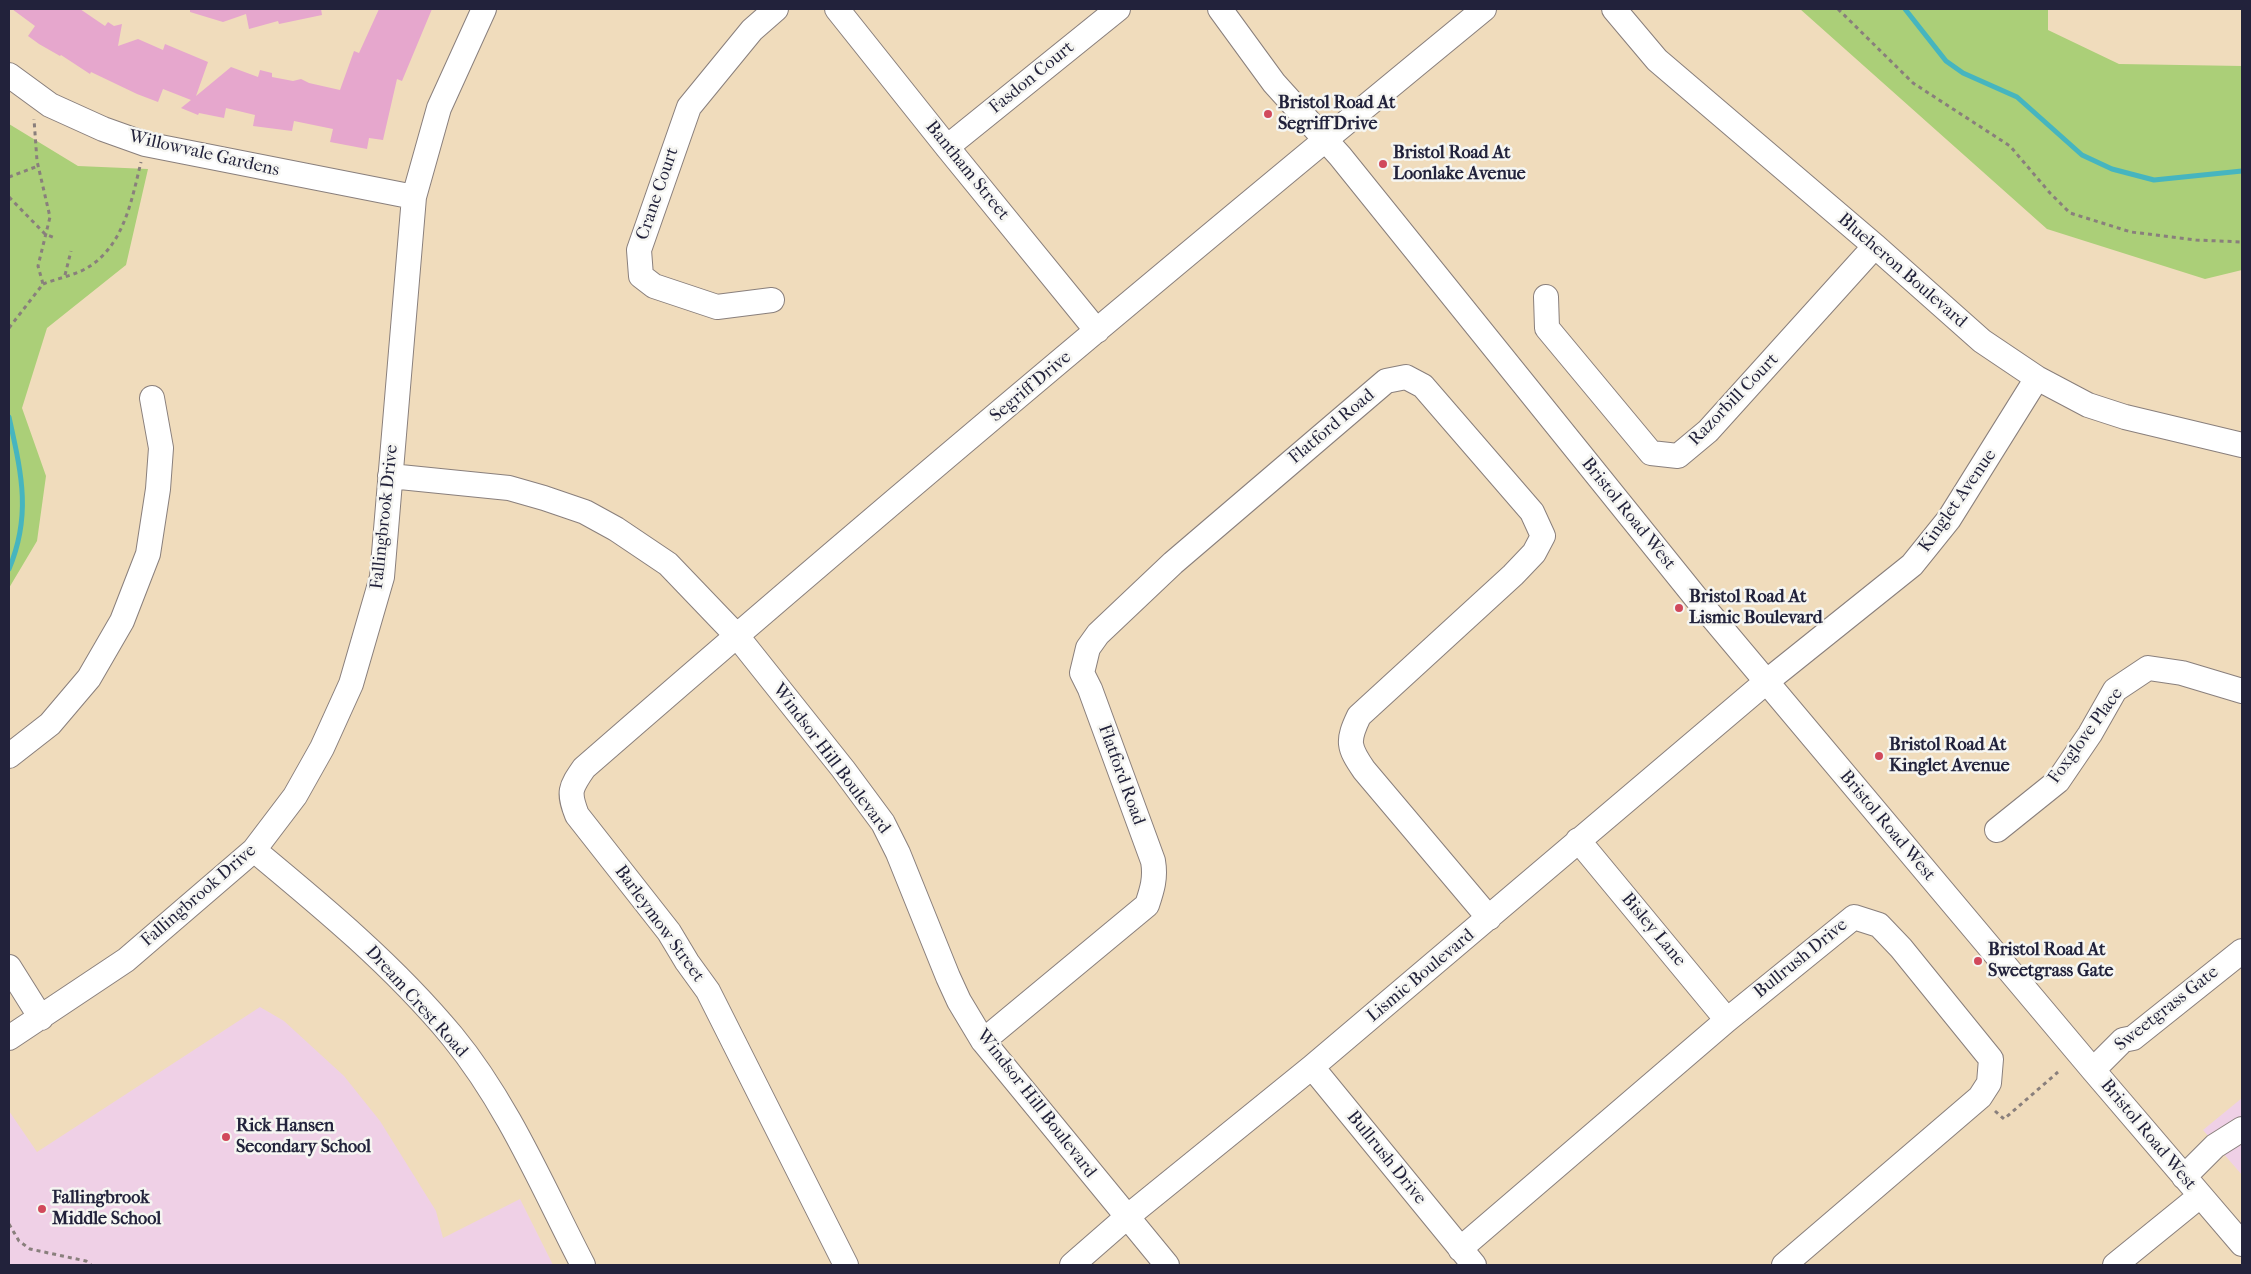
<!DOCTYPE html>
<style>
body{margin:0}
#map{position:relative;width:2251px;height:1274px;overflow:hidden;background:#f0dcbc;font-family:"IM FELL French Canon",serif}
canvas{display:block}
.frame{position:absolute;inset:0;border:10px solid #22223b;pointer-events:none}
</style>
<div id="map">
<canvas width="2251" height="1274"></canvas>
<div class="frame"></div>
</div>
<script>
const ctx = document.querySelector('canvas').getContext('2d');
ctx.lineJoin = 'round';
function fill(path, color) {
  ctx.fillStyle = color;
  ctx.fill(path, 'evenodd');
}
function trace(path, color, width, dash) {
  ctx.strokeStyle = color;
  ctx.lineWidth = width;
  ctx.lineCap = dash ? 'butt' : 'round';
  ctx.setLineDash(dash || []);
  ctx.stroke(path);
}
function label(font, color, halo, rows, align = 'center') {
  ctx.font = font + ' "IM FELL French Canon",serif';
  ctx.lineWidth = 5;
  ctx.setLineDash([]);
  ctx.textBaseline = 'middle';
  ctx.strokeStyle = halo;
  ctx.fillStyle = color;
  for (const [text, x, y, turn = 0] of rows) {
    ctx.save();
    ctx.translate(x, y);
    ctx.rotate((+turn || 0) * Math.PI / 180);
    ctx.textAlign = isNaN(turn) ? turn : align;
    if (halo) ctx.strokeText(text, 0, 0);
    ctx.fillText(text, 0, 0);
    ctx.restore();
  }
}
const built = new Path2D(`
 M 260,1007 L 284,1021 L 344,1076 L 380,1121 L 436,1211 L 443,1238 L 520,1199 L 553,1265 L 9,1265 L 9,1111 L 37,1152 Z
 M 2242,1098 L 2242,1175 L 2203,1130 Z`);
const green = new Path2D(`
 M 1800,9 L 2048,9 L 2048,30 L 2119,64 L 2242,66 L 2242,270 L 2205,279 L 2047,229 Z
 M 9,124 L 78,166 L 148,169 L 126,265 L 47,328 L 22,408 L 46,476 L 37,541 L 9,588 Z`);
const stream = new Path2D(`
 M 1905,9 L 1946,61 L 1963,73 L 2017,97 L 2082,155 L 2112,169 L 2154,180 L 2242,171
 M 9,417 C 21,472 32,514 9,569`);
const building = new Path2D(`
 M 12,9 L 80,9 L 105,26 L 108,22 L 114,26 L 122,24 L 118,46 L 138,39 L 163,50 L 165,44 L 208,62 L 196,96 L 231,67 L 258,77 L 260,70 L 272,73 L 272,77 L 293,81 L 301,79 L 309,83 L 340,90 L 354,51 L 359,53 L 379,9 L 432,9 L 402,81 L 397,79 L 383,140 L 369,138 L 367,149 L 330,142 L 333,129 L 294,121 L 292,131 L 253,126 L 255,115 L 226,108 L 224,118 L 199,113 L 198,115 L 181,108 L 191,100 L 163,89 L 158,102 L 137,94 L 91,72 L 90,74 L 61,55 L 60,56 L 39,44 L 28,36 L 35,26 Z
 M 190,9 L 321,9 L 322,15 L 279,24 L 278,21 L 249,29 L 246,14 L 223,22 L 190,12 Z`);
const path = new Path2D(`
 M 1838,9 L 1913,83 L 2010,146 L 2050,193 L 2070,213 L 2131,232 L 2196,240 L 2242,242
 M 9,177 L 38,166
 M 9,197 L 45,234 L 55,238
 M 65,275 L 71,251
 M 43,284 C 58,278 77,275 90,266 C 124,244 132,199 141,162
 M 9,328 L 43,284 L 38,266 L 50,217 L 37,161 L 34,119
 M 1995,1111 L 2004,1119 L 2058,1072
 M 9,1224 L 19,1241 L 30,1249 L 86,1261 L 91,1265`);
const minor = new Path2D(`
 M 837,9 L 947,147 L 1097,331
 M 1220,9 L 1274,83 L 1340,156 L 1697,599 L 2093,1070 L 2242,1244
 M 1614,9 L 1657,60 L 1875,246 L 1982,341 L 2037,378 L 2088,405 L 2125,417 L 2242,445
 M 9,75 L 50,105 L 103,129 L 145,144 L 414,197
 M 947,147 L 1118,9
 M 1546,297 L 1547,328 L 1651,453 L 1678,456 L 1708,431 L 1875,246
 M 772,300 L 717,307 L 654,286 L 641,276 L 639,250 L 689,107 L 752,30 L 776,9
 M 390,476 L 509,488 L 544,498 L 585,512 L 616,529 L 668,564 L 737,636 L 843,769 L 883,823 L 898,853 L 948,977 L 959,1001 L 983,1041 L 1167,1265
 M 9,756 L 50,724 L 89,678 L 122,621 L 148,554 L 158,489 L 161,448 L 152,398
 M 1997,830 L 2058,781 L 2090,734 L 2115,690 L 2148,668 L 2182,673 L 2242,691
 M 1578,840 L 1727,1020
 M 254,850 C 324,908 394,966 452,1036 C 508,1104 543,1188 583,1265
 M 9,967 L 41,1018
 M 9,1038 L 126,960 L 254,850 L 295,796 L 322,748 L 351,684 L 382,577 L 414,197 L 439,108 L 484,9
 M 983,1041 L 1147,905 C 1152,890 1156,878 1153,861 L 1090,689 L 1082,673 L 1088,648 L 1098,634 L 1173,563 L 1386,381 L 1406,377 L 1423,386 L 1532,512 L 1543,536 L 1534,553 L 1513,575 L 1359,716 C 1347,741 1348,747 1364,770 L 1489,918
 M 1312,1067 L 1474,1265
 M 2093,1070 L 2123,1040 L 2133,1038 L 2242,951
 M 2184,1177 L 2215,1146 L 2242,1129
 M 1460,1249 L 1727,1020 L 1854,917 L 1879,925 L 1901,948 L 1991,1059 L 1989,1083 L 1980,1097 L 1784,1265
 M 846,1265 L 708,991 L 687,962 L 669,932 L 577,815 C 568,792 570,788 584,768 C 880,510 1181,258 1484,9
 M 1072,1265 L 1127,1217 L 1312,1067 L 1766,682 L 1912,565 L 1949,519 L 2037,378
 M 2115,1265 L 2200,1196`);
const markers = [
 [1268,114,5,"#d1495b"],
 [1383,164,5,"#d1495b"],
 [1679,608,5,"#d1495b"],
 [1879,756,5,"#d1495b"],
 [1978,961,5,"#d1495b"],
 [226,1137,5,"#d1495b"],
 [42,1209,5,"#d1495b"]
];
const streetNames = [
 ["Fasdon Court",1032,78,-39],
 ["Willowvale Gardens",204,154,13],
 ["Bantham Street",967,171,51],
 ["Crane Court",658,194,-71],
 ["Blueheron Boulevard",1902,271,41],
 ["Segriff Drive",1031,387,-40],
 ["Razorbill Court",1734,400,-46],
 ["Flatford Road",1332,427,-40],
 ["Kinglet Avenue",1958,501,-55],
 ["Bristol Road West",1628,514,51],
 ["Fallingbrook Drive",385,517,-84],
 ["Foxglove Place",2086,736,-54],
 ["Windsor Hill Boulevard",831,759,53],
 ["Flatford Road",1121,775,70],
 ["Bristol Road West",1887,826,50],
 ["Fallingbrook Drive",199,896,-41],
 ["Barleymow Street",659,924,54],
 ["Bisley Lane",1653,930,50],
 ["Bullrush Drive",1801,959,-39],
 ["Lismic Boulevard",1421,976,-40],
 ["Dream Crest Road",416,1002,48],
 ["Sweetgrass Gate",2167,1009,-38],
 ["Windsor Hill Boulevard",1036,1104,52],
 ["Bristol Road West",2148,1135,50],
 ["Bullrush Drive",1386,1158,51]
];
const poiNames = [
 ["Bristol Road At",1278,104],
 ["Segriff Drive",1278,125],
 ["Bristol Road At",1393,154],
 ["Loonlake Avenue",1393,175],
 ["Bristol Road At",1689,598],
 ["Lismic Boulevard",1689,619],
 ["Bristol Road At",1889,746],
 ["Kinglet Avenue",1889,767],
 ["Bristol Road At",1988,951],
 ["Sweetgrass Gate",1988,972],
 ["Rick Hansen",236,1127],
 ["Secondary School",236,1148],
 ["Fallingbrook",52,1199],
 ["Middle School",52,1220]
];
fill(built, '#efd0e6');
fill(green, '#abcf78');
trace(stream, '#46b5bf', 5);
fill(building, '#e6a7cd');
trace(minor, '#897f7c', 26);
trace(path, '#897f7c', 3, [4, 4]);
trace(minor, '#fff', 24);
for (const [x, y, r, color] of markers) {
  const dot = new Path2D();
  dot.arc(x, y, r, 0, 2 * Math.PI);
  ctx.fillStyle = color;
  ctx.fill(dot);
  trace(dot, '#f6f6f2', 2);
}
label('18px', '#22223b', '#f6f6f2', streetNames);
label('bold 18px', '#22223b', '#f6f6f2', poiNames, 'left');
</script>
